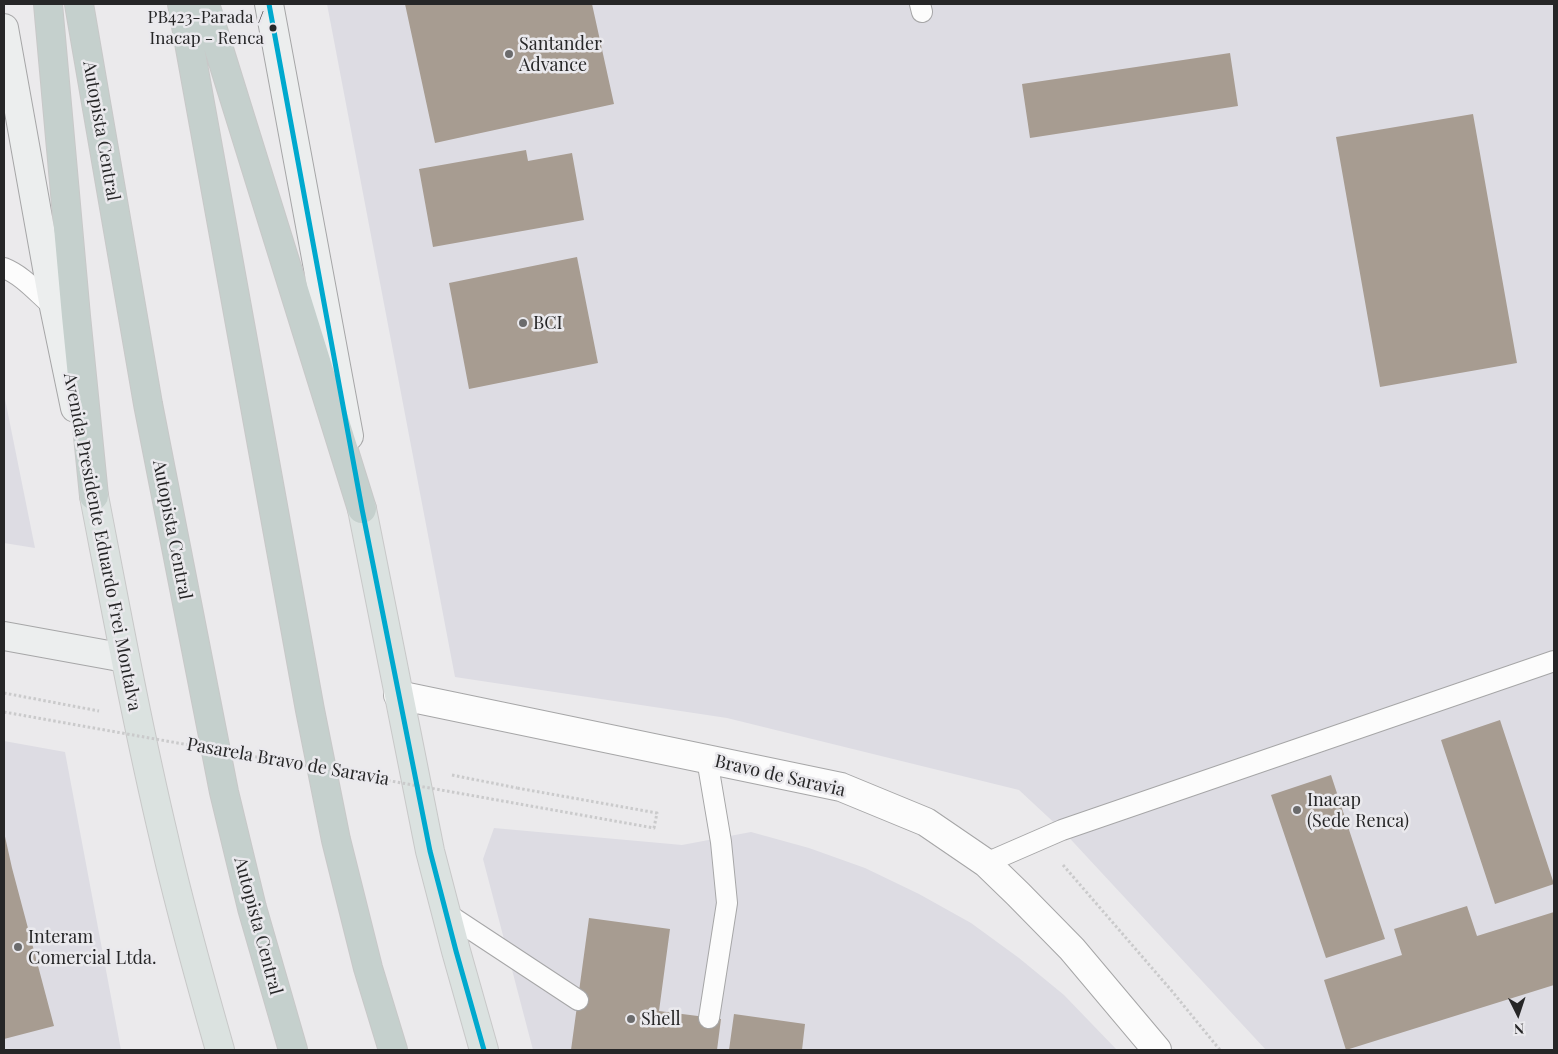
<!DOCTYPE html>
<style>
body{margin:0}
#map{position:relative;width:1558px;height:1054px;overflow:hidden;background:#ebeaec;font-family:"Playfair Display",serif}
canvas{display:block}
.frame{position:absolute;inset:0;border:5px solid #262627;pointer-events:none}
.north{position:absolute;left:1493px;top:989px;width:50px;height:50px;-webkit-text-stroke:4px #eae9ed;paint-order:stroke;rotate:176deg;font-size:14px;font-weight:700;line-height:20px;text-align:center;color:#262627}
.north::after{content:'';display:block;margin:auto;width:18px;height:22px;background:#262627;clip-path:polygon(50% 0,100% 100%,50% 72%,0 100%)}
</style>
<div id="map">
<canvas width="1558" height="1054"></canvas>
<div class="frame"></div>
<div class="north">N</div>
</div>
<script>
const ctx = document.querySelector('canvas').getContext('2d');
ctx.lineJoin = 'round';
function fill(path, color) {
  ctx.fillStyle = color;
  ctx.fill(path, 'evenodd');
}
function trace(path, color, width, dash) {
  ctx.strokeStyle = color;
  ctx.lineWidth = width;
  ctx.lineCap = dash ? 'butt' : 'round';
  ctx.setLineDash(dash || []);
  ctx.stroke(path);
}
function label(font, color, halo, rows, align = 'center') {
  ctx.font = font + ' "Playfair Display",serif';
  ctx.lineWidth = 5;
  ctx.setLineDash([]);
  ctx.textBaseline = 'middle';
  ctx.strokeStyle = halo;
  ctx.fillStyle = color;
  for (const [text, x, y, turn = 0] of rows) {
    ctx.save();
    ctx.translate(x, y);
    ctx.rotate((+turn || 0) * Math.PI / 180);
    ctx.textAlign = isNaN(turn) ? turn : align;
    if (halo) ctx.strokeText(text, 0, 0);
    ctx.fillText(text, 0, 0);
    ctx.restore();
  }
}
const built = new Path2D(`
 M 327,4 L 1554,4 L 1554,1050 L 1266,1050 L 1062,830 L 1019,790 L 727,718 L 455,677 Z
 M 4,394 L 35,548 L 4,543 Z
 M 4,741 L 65,752 L 121,1050 L 4,1050 Z
 M 494,828 L 682,845 L 751,832 L 809,848 L 865,868 L 919,894 L 971,923 L 1019,958 L 1064,995 L 1117,1050 L 533,1050 L 483,859 Z`);
const building = new Path2D(`
 M 405,4 L 592,4 L 614,104 L 435,143 Z
 M 1230,53 L 1238,106 L 1030,138 L 1022,84 Z
 M 1473,114 L 1517,363 L 1380,387 L 1336,137 Z
 M 526,150 L 528,161 L 572,153 L 584,220 L 433,247 L 419,169 Z
 M 577,257 L 598,363 L 469,389 L 449,283 Z
 M 1500,720 L 1554,884 L 1495,904 L 1441,740 Z
 M 1331,775 L 1385,939 L 1326,958 L 1271,795 Z
 M 4,832 L 12,868 L 54,1026 L 4,1039 Z
 M 1467,906 L 1477,936 L 1554,912 L 1554,985 L 1346,1050 L 1324,980 L 1402,955 L 1394,929 Z
 M 589,918 L 670,929 L 659,1011 L 721,1019 L 717,1050 L 571,1050 Z
 M 734,1014 L 805,1024 L 802,1050 L 729,1050 Z`);
const path = new Path2D(`
 M 4,693 L 99,711
 M 452,775 L 517,788
 M 1063,865 L 1171,990 L 1220,1050`);
const lane = new Path2D(`
 M 920,4 L 922,12
 M 4,268 C 24,276 38,294 54,307
 M 707,759 L 721,842 L 727,903 L 709,1018
 M 986,863 L 1062,830 L 1554,661
 M 446,913 L 578,1000`);
const street = new Path2D(`
 M 398,695 L 841,787 L 926,822 L 986,863 L 1018,894 L 1072,949 L 1157,1050`);
const secondary = new Path2D(`
 M 269,4 L 349,436
 M 4,28 L 54,307 L 75,408
 M 4,636 L 125,658`);
const primary = new Path2D(`
 M 94,496 C 116,610 137,724 164,838 C 180,909 200,980 220,1050
 M 362,509 L 430,851 L 456,951 L 484,1050`);
const highway = new Path2D(`
 M 48,4 L 76,316 L 94,496
 M 79,4 L 148,404 L 224,792 L 252,908 L 293,1050
 M 182,4 L 310,710 L 336,840 L 368,968 L 393,1050
 M 205,4 L 362,509`);
const pathBridge = new Path2D(`
 M 4,712 L 654,828 L 657,813 L 517,788`);
const bus1 = new Path2D(`
 M 269,4 L 362,509 L 430,851 L 456,951 L 484,1050`);
const markers = [
 [273,28,4.5,"#262627"],
 [509,54,5,"#6b6b6c"],
 [523,323,5,"#6b6b6c"],
 [1297,810,5,"#6b6b6c"],
 [18,947,5,"#6b6b6c"],
 [631,1019,5,"#6b6b6c"]
];
const busNames = [
 ["PB423-Parada /",264,18],
 ["Inacap - Renca",264,39]
];
const poiNames = [
 ["Santander",519,44],
 ["Advance",519,65],
 ["BCI",533,323],
 ["Inacap",1307,800],
 ["(Sede Renca)",1307,821],
 ["Interam",28,937],
 ["Comercial Ltda.",28,958],
 ["Shell",641,1019]
];
const streetNames = [
 ["Autopista Central",101,131,80],
 ["Autopista Central",172,530,79],
 ["Avenida Presidente Eduardo Frei Montalva",102,542,79],
 ["Pasarela Bravo de Saravia",288,762,10],
 ["Bravo de Saravia",780,776,13],
 ["Autopista Central",258,926,75]
];
fill(built, '#dddce3');
fill(building, '#a79c91');
trace(lane, '#a6a6a7', 22);
trace(street, '#a6a6a7', 30);
trace(secondary, '#a6a6a7', 30);
trace(primary, '#c8c8c8', 30);
trace(highway, '#c8c8c8', 30);
trace(path, '#cacacb', 3, [2.5, 2.5]);
trace(lane, '#fcfcfc', 20);
trace(street, '#fcfcfc', 28);
trace(secondary, '#eceeee', 28);
trace(primary, '#dbe2e0', 28);
trace(highway, '#c5d0cd', 28);
trace(pathBridge, '#cacacb', 3, [2.5, 2.5]);
trace(bus1, '#00a9ce', 5);
for (const [x, y, r, color] of markers) {
  const dot = new Path2D();
  dot.arc(x, y, r, 0, 2 * Math.PI);
  ctx.fillStyle = color;
  ctx.fill(dot);
  trace(dot, '#eae9ed', 2);
}
label('17px', '#262627', '#eae9ed', busNames, 'right');
label('18px', '#262627', '#eae9ed', poiNames, 'left');
label('18px', '#262627', '#eae9ed', streetNames);
</script>
